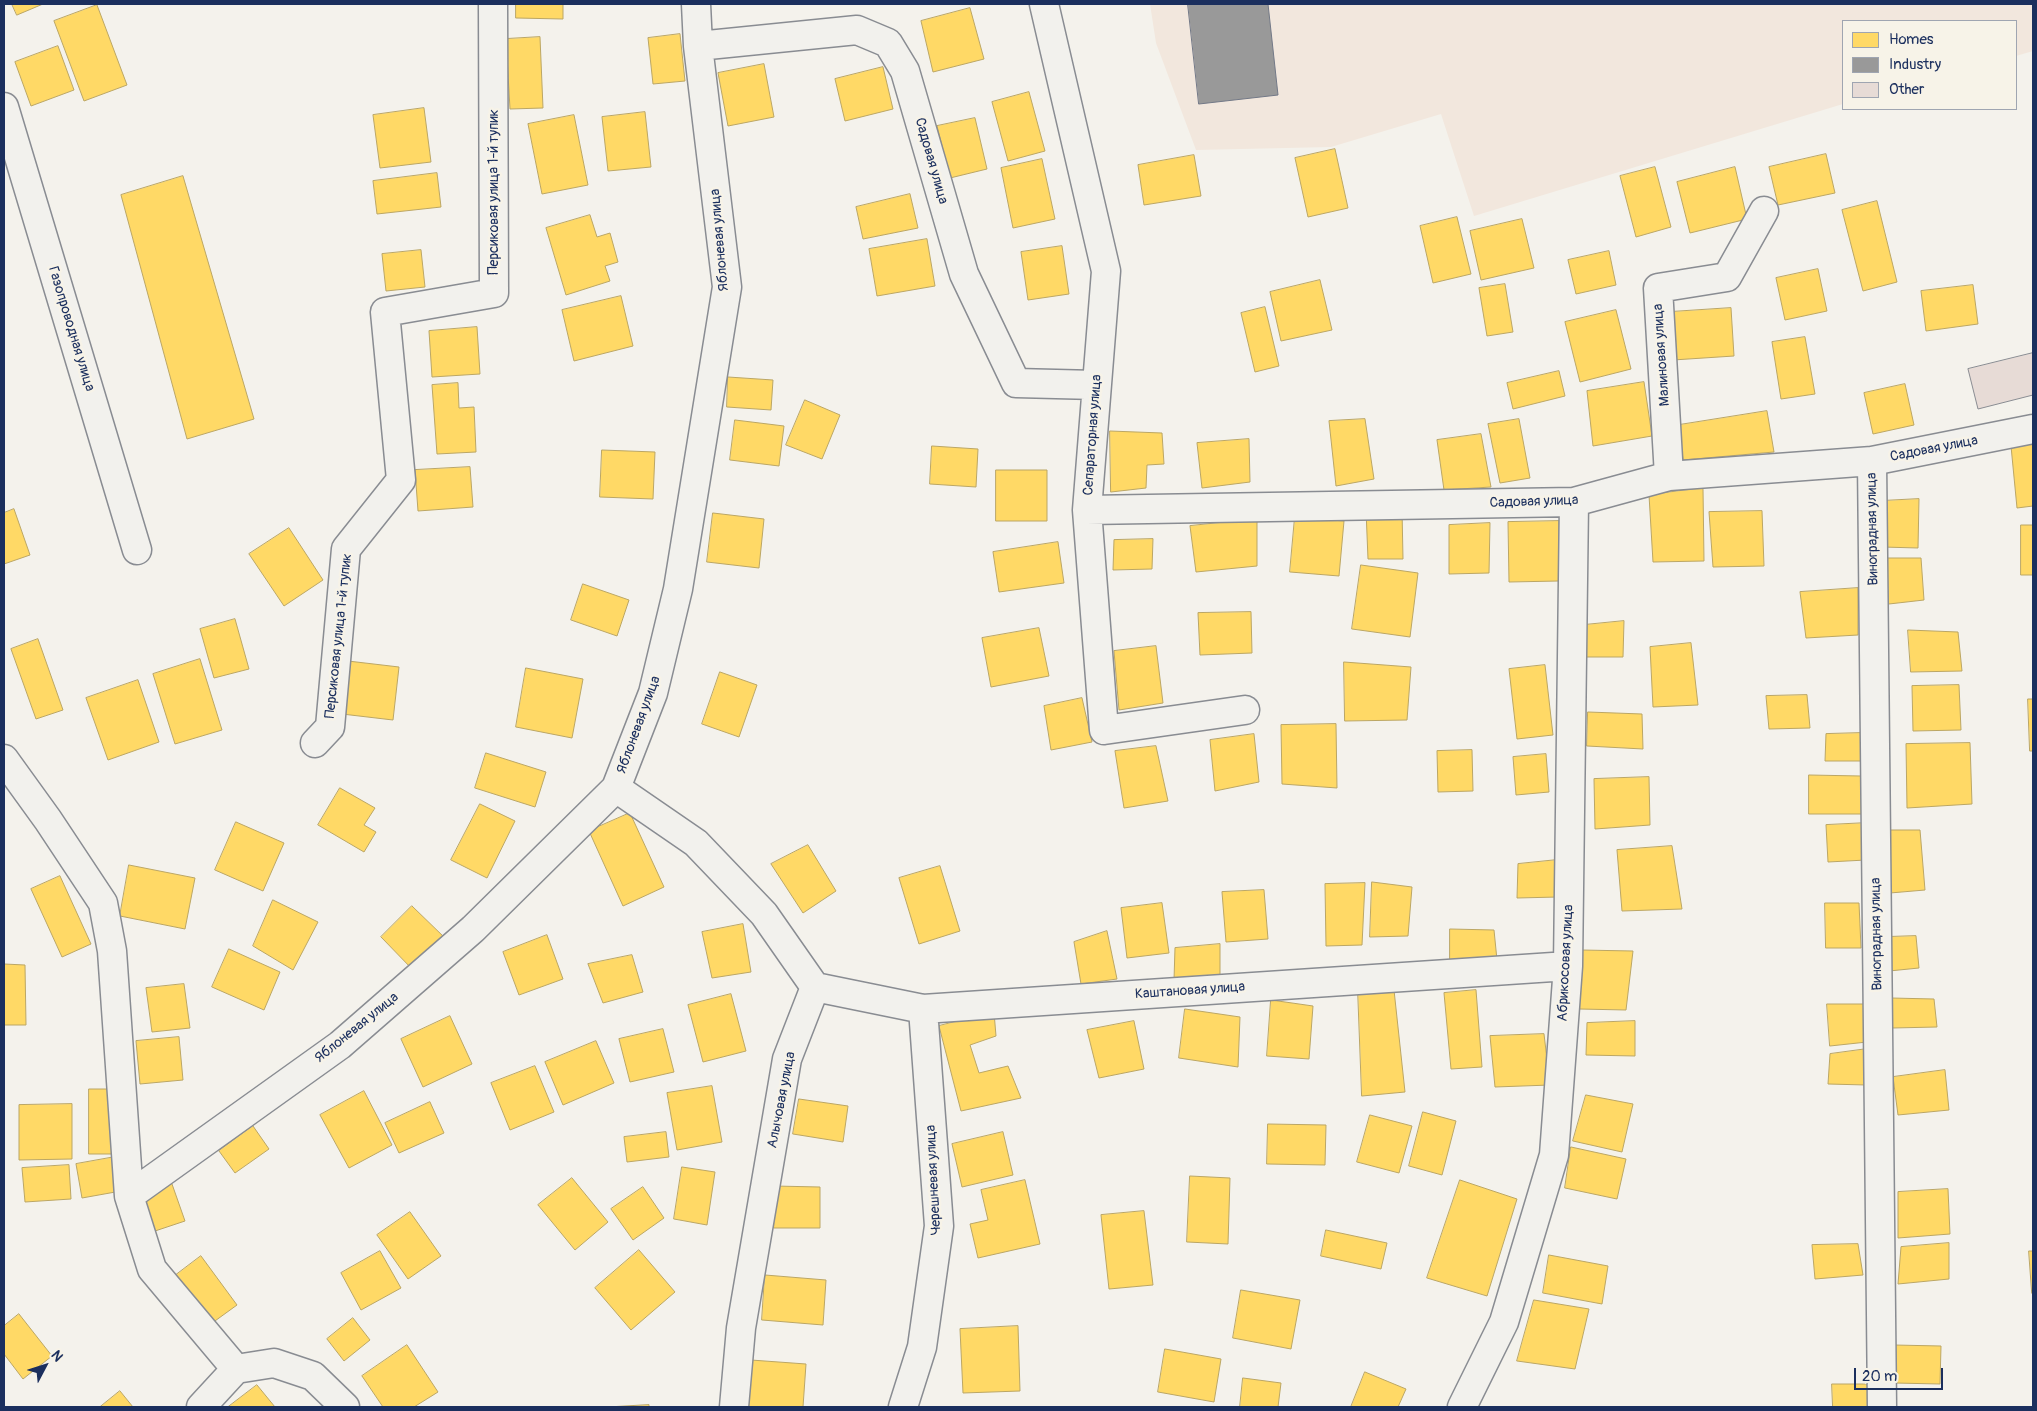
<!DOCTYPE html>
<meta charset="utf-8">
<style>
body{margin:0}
#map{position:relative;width:2037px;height:1411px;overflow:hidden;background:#f4f2ec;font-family:Pangolin,sans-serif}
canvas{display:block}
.frame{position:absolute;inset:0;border:5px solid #1b2f5e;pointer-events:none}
.legend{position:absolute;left:1842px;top:20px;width:175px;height:90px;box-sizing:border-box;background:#f7f3e8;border:1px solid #9fa5b1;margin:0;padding:6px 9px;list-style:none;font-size:15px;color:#1b2f5e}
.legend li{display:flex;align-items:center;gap:10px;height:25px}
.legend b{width:25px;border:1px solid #9fa5b1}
.north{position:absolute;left:20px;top:1341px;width:50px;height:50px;-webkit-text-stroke:4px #f7f3e8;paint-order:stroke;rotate:50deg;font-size:14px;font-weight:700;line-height:20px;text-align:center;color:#1b2f5e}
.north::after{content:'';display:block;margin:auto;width:18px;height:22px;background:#1b2f5e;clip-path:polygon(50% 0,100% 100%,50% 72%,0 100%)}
.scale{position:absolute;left:1854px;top:1368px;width:89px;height:22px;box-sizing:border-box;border:2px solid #1b2f5e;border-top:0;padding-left:6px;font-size:15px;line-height:18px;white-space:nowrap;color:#1b2f5e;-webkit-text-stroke:4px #f7f3e8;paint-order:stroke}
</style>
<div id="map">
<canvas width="2037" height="1411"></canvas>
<div class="frame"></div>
<ul class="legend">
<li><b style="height:14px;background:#ffd966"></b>Homes</li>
<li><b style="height:14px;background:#999"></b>Industry</li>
<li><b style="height:14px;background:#e7dbd6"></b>Other</li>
</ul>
<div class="north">N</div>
<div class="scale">20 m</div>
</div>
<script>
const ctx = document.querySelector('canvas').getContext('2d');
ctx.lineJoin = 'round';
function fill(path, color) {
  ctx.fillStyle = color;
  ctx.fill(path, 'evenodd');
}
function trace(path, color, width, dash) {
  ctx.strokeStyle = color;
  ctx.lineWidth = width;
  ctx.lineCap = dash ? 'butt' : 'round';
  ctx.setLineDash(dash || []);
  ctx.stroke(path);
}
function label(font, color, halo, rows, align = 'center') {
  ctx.font = font + ' Pangolin,sans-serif';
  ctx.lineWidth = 5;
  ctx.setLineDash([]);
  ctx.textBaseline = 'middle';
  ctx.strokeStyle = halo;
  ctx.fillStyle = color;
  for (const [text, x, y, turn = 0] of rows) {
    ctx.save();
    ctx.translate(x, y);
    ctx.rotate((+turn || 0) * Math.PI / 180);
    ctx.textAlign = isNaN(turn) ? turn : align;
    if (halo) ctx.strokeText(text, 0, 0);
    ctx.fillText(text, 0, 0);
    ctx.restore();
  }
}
const built = new Path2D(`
 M 1150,4 L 2033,4 L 2033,51 L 2016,56 L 2016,21 L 1843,21 L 1843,104 L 1474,216 L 1441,114 L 1331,147 L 1196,150 L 1156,43 Z`);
const homes = new Path2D(`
 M 12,4 L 43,4 L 17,15 Z
 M 516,4 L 563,4 L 563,19 L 516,18 Z
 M 97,5 L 127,85 L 84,101 L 54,21 Z
 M 970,8 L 984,59 L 933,72 L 921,21 Z
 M 680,34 L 685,81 L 653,84 L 648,38 Z
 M 540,37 L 543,108 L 510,109 L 506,39 Z
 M 58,46 L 74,90 L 31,106 L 15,62 Z
 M 764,64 L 774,117 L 728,126 L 718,73 Z
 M 883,67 L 893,109 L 845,121 L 835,79 Z
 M 1029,92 L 1045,151 L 1008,161 L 992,102 Z
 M 424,108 L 431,162 L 380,168 L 373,115 Z
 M 645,112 L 651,167 L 608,171 L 602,117 Z
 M 574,115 L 588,185 L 542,194 L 528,124 Z
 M 975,118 L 987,169 L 950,178 L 937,126 Z
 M 1335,149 L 1348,208 L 1308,217 L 1295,158 Z
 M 1826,154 L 1835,193 L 1778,205 L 1769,167 Z
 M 1194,155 L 1201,196 L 1144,205 L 1138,165 Z
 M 1042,159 L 1055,219 L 1013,228 L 1001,168 Z
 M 1655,167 L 1671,227 L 1636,237 L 1620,176 Z
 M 1735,167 L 1747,219 L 1690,233 L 1677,182 Z
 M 437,173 L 441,207 L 377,214 L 373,181 Z
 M 183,176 L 254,419 L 187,439 L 121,195 Z
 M 910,194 L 918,228 L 863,239 L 856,207 Z
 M 1877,201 L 1897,282 L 1863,291 L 1842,210 Z
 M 590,215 L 597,237 L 610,233 L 618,262 L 605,266 L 610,281 L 566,295 L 546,228 Z
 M 1457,217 L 1471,274 L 1433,283 L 1420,226 Z
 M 1522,219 L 1534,268 L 1481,280 L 1470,231 Z
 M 927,239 L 935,286 L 877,296 L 869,249 Z
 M 1062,246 L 1069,294 L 1028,300 L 1021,252 Z
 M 421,250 L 425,287 L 386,291 L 382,254 Z
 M 1609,251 L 1616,285 L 1576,294 L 1568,260 Z
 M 1818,269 L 1827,311 L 1785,320 L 1776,278 Z
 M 1320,280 L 1332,330 L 1281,341 L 1270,292 Z
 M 1505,284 L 1513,332 L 1487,336 L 1479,288 Z
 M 1973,285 L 1978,324 L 1926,331 L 1921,291 Z
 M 621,296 L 633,346 L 574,361 L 562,310 Z
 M 1265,307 L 1279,366 L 1255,372 L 1241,313 Z
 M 1731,308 L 1734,356 L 1673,360 L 1670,312 Z
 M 1616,310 L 1631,369 L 1580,382 L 1565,322 Z
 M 477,327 L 480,374 L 432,377 L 429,331 Z
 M 1805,337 L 1815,394 L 1781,399 L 1772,342 Z
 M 1559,371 L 1565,396 L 1513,409 L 1507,383 Z
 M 728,377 L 773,380 L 771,410 L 727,407 Z
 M 1644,382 L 1652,436 L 1593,446 L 1587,391 Z
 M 458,383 L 459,408 L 474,407 L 476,452 L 437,454 L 432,385 Z
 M 1905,384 L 1914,425 L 1873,434 L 1864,393 Z
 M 805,400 L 840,415 L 822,459 L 786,445 Z
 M 1767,411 L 1774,452 L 1683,460 L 1679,425 Z
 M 1365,419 L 1374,479 L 1336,486 L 1329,421 Z
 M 1519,419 L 1530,478 L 1500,483 L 1488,424 Z
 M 735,420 L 784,426 L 779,466 L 730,460 Z
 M 1110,431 L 1162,433 L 1164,464 L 1147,465 L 1146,488 L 1111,492 Z
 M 1481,434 L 1491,487 L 1444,490 L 1437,440 Z
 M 1249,439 L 1250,482 L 1202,488 L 1197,443 Z
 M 2033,444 L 2033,506 L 2017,508 L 2011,446 Z
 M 932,446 L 978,449 L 976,487 L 930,484 Z
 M 602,450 L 655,452 L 653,499 L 600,497 Z
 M 470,467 L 473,507 L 418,511 L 415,470 Z
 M 996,470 L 1047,470 L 1047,521 L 996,521 Z
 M 1703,488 L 1704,561 L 1653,562 L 1649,495 Z
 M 1919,499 L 1918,548 L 1882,547 L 1881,501 Z
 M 14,509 L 30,555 L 4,564 L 4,513 Z
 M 1402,509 L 1403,559 L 1368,559 L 1366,510 Z
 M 1762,511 L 1764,566 L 1713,567 L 1709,512 Z
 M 713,513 L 764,519 L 759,568 L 707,562 Z
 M 1295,517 L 1344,521 L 1339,576 L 1290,572 Z
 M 1257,519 L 1257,566 L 1196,572 L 1190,526 Z
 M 1559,521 L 1559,581 L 1509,582 L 1508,522 Z
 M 1490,523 L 1489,573 L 1449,574 L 1449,525 Z
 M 2021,525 L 2033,525 L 2033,575 L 2021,575 Z
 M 289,528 L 323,580 L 284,606 L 249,554 Z
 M 1153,539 L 1152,569 L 1113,570 L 1114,540 Z
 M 1058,542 L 1064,583 L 999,592 L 993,552 Z
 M 1887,558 L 1921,558 L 1924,600 L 1889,604 Z
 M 1361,565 L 1418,573 L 1410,637 L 1352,629 Z
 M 583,584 L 629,600 L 617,636 L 571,620 Z
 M 1858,588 L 1858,635 L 1806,638 L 1800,592 Z
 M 1251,612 L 1252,653 L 1200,655 L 1198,613 Z
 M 235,619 L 249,669 L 214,678 L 200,629 Z
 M 1624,621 L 1623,657 L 1584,657 L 1584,625 Z
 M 1039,628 L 1049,676 L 991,687 L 982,638 Z
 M 1908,630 L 1958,632 L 1962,671 L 1911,672 Z
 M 38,639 L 63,710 L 36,719 L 11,649 Z
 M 1691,643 L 1698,705 L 1653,707 L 1650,647 Z
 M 1156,646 L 1163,703 L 1119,710 L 1114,651 Z
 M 200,659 L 222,730 L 175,744 L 153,674 Z
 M 348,661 L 399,667 L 393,720 L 342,714 Z
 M 1344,662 L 1411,667 L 1407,720 L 1345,721 Z
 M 1545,665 L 1553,735 L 1517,739 L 1509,669 Z
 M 526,668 L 583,679 L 572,738 L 516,727 Z
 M 720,672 L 757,685 L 739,737 L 702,724 Z
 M 138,680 L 159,742 L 108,760 L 86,698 Z
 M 1959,685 L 1961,730 L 1913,731 L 1912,686 Z
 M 1807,695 L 1810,728 L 1769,729 L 1766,696 Z
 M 1082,698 L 1092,742 L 1051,750 L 1044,706 Z
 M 2028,699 L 2033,699 L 2033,751 L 2030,751 Z
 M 1588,712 L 1642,714 L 1643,749 L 1587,746 Z
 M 1336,724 L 1337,788 L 1282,784 L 1281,725 Z
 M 1861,733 L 1861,761 L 1825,761 L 1826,734 Z
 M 1254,734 L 1259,782 L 1215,791 L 1210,740 Z
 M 1970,743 L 1972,804 L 1907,808 L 1906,744 Z
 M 1156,746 L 1168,801 L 1124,808 L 1115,751 Z
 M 1472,750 L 1473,791 L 1438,792 L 1437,751 Z
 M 486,753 L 546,772 L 535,807 L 475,788 Z
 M 1546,754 L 1549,792 L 1516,795 L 1513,757 Z
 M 1809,775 L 1861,776 L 1865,814 L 1809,814 Z
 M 1649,777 L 1650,825 L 1595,829 L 1594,779 Z
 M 340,788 L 375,808 L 364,825 L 376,832 L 364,852 L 318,825 Z
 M 480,804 L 515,821 L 487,878 L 451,860 Z
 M 630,813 L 664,887 L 623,906 L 589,831 Z
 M 236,822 L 284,843 L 263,891 L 215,870 Z
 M 1867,823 L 1866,860 L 1828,862 L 1826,825 Z
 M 1884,830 L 1920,830 L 1925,890 L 1890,893 Z
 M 808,845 L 836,891 L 803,913 L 771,864 Z
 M 1672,846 L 1682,909 L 1622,911 L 1617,850 Z
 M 1557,860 L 1558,897 L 1517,898 L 1518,864 Z
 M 129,865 L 195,878 L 185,929 L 120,916 Z
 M 940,866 L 960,931 L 919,944 L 899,878 Z
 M 60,876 L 91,944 L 62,957 L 31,889 Z
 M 1372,882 L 1412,887 L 1408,936 L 1370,937 Z
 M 1365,883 L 1362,945 L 1326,946 L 1325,884 Z
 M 1264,890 L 1268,939 L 1226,942 L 1222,892 Z
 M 273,900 L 318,922 L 293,970 L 253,946 Z
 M 1162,903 L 1169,953 L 1127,958 L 1121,908 Z
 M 1825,903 L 1859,903 L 1861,948 L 1826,948 Z
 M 412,906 L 445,938 L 413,970 L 381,937 Z
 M 743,924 L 751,972 L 712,978 L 702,932 Z
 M 1450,929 L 1494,930 L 1497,960 L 1450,961 Z
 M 1107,931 L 1117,979 L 1081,984 L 1074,942 Z
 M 547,935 L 563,979 L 519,995 L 503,952 Z
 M 1916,936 L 1919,968 L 1889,971 L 1887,937 Z
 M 1220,944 L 1220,976 L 1174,980 L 1175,948 Z
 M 229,949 L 280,972 L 264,1010 L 212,987 Z
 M 1581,950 L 1633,951 L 1626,1010 L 1579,1009 Z
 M 632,955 L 643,992 L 603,1003 L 588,964 Z
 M 4,964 L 25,965 L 26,1025 L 4,1025 Z
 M 184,984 L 190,1028 L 152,1032 L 146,988 Z
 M 1358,990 L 1394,990 L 1405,1092 L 1362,1096 Z
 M 1476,990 L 1482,1067 L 1451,1069 L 1444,993 Z
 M 731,994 L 746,1051 L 703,1062 L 688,1005 Z
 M 1891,998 L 1934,999 L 1937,1027 L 1893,1028 Z
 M 1271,1000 L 1313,1006 L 1309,1059 L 1267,1056 Z
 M 1827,1004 L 1864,1004 L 1867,1042 L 1830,1046 Z
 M 1185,1009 L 1240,1017 L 1238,1067 L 1179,1058 Z
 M 994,1012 L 996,1036 L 970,1045 L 979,1073 L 1008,1066 L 1021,1098 L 961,1111 L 939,1026 Z
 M 450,1016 L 472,1064 L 423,1087 L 401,1039 Z
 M 1134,1021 L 1144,1069 L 1099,1078 L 1087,1030 Z
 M 1635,1021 L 1635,1056 L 1586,1055 L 1587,1023 Z
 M 663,1029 L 674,1072 L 630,1082 L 619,1039 Z
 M 1544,1034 L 1550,1085 L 1495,1087 L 1490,1036 Z
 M 179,1037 L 183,1080 L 140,1084 L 136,1041 Z
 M 596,1041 L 614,1083 L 563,1105 L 545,1062 Z
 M 1867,1049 L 1866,1085 L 1828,1084 L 1830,1054 Z
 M 535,1066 L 554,1112 L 510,1130 L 491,1083 Z
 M 1945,1070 L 1949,1110 L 1898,1115 L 1893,1077 Z
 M 712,1086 L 722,1142 L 677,1150 L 667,1093 Z
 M 89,1089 L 113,1089 L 113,1154 L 89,1154 Z
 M 364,1091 L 392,1145 L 349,1168 L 320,1115 Z
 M 1586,1095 L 1633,1104 L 1622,1152 L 1573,1141 Z
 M 799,1099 L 848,1106 L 843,1142 L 793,1134 Z
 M 430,1102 L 444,1133 L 399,1153 L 385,1123 Z
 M 72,1104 L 72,1159 L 19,1160 L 19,1105 Z
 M 1423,1112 L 1456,1121 L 1442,1175 L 1409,1166 Z
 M 1370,1115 L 1412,1126 L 1399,1173 L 1357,1162 Z
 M 1268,1124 L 1326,1125 L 1325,1165 L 1267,1164 Z
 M 253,1126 L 269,1149 L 235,1173 L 219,1151 Z
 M 666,1132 L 669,1157 L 627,1162 L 624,1137 Z
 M 1003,1132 L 1013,1175 L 962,1187 L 952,1144 Z
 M 1571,1147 L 1626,1159 L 1617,1199 L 1565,1188 Z
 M 115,1157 L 121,1191 L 82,1198 L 76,1164 Z
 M 69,1165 L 71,1199 L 25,1202 L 22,1168 Z
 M 682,1167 L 715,1172 L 707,1225 L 674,1219 Z
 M 1190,1176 L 1230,1178 L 1228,1244 L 1187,1242 Z
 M 572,1178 L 608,1222 L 575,1250 L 538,1205 Z
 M 1025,1180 L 1040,1244 L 978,1258 L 970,1224 L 988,1220 L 981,1190 Z
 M 1460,1180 L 1517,1199 L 1487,1296 L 1427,1278 Z
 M 172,1184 L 185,1221 L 155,1231 L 142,1194 Z
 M 774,1186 L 820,1187 L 820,1228 L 774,1228 Z
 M 643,1187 L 664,1218 L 633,1240 L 611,1209 Z
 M 1948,1189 L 1950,1234 L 1898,1238 L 1898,1192 Z
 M 1144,1211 L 1153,1285 L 1109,1289 L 1101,1215 Z
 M 410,1212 L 441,1256 L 408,1279 L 377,1235 Z
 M 1326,1230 L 1387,1243 L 1381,1269 L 1321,1256 Z
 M 1949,1243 L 1949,1279 L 1898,1284 L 1901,1247 Z
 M 1858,1244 L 1863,1275 L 1815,1279 L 1812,1245 Z
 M 639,1250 L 675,1292 L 631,1330 L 595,1288 Z
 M 380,1251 L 401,1288 L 361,1310 L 341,1273 Z
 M 2029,1251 L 2033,1251 L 2033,1292 L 2032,1293 Z
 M 1549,1255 L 1608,1266 L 1602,1304 L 1543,1293 Z
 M 201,1256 L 237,1305 L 208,1326 L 172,1278 Z
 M 765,1275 L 826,1280 L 823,1325 L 762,1320 Z
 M 1241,1290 L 1300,1300 L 1291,1349 L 1233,1338 Z
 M 1534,1300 L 1589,1309 L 1575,1369 L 1517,1361 Z
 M 19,1314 L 52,1356 L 23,1379 L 4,1354 L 4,1326 Z
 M 353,1318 L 370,1340 L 344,1361 L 327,1339 Z
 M 1018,1326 L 1020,1391 L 963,1393 L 960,1329 Z
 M 407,1345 L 438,1392 L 414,1407 L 383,1407 L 362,1376 Z
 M 1894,1345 L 1941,1346 L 1940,1384 L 1894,1383 Z
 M 1165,1349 L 1221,1359 L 1214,1402 L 1158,1392 Z
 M 751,1360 L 806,1364 L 803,1407 L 747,1407 Z
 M 1365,1372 L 1406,1389 L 1398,1407 L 1351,1407 Z
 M 1243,1378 L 1281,1383 L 1278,1407 L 1240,1407 Z
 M 1832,1384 L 1868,1384 L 1870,1407 L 1833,1407 Z
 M 257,1385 L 275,1407 L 228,1407 Z
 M 120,1391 L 133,1407 L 100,1407 Z
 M 649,1405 L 649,1407 L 608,1407 Z`);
const industry = new Path2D(`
 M 1188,4 L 1268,4 L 1278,95 L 1199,104 Z`);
const building = new Path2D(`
 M 2033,353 L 2033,395 L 1978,409 L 1968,369 Z`);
const minor = new Path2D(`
 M 1044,4 L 1106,271 L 1087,510 L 1104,730 L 1245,710
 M 698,46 L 857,30 L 888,43 L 905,71 L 964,274 L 1016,383 L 1096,385
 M 4,107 L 137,550
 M 1872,461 L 1882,1407
 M 1669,476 L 1658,288 L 1727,277 L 1764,211
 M 1087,510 L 1574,502 L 1669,476 L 1872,461 L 2033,429
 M 315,743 L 330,727 L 346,549 L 401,480 L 385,312 L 494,293 L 493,4
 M 4,759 L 48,820 L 103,903 L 112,951 L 129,1196 L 152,1269 L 236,1369 L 274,1363 L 313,1376 L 345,1407
 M 616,788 L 696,843 L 764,914 L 815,987 L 787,1059 L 741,1328 L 734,1407
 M 815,987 L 923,1009 L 1568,966
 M 129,1196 L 340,1045 L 473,929 L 616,788 L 653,693 L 678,589 L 727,287 L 698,46 L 696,4
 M 201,1407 L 236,1369
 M 903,1407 L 922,1347 L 939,1226 L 923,1009
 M 1462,1407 L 1504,1322 L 1554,1155 L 1568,966 L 1574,502`);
const streetNames = [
 ["Садовая улица",931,161,74],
 ["Персиковая улица 1-й тупик",494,192,-90],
 ["Яблоневая улица",720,240,-95],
 ["Газопроводная улица",71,329,73],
 ["Малиновая улица",1662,355,-94],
 ["Сепараторная улица",1093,435,-86],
 ["Садовая улица",1934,449,-11],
 ["Садовая улица",1534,502,-2],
 ["Виноградная улица",1873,529,-91],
 ["Персиковая улица 1-й тупик",339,636,-84],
 ["Яблоневая улица",639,725,-70],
 ["Виноградная улица",1877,934,-91],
 ["Абрикосовая улица",1566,963,-87],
 ["Каштановая улица",1190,991,-4],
 ["Яблоневая улица",357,1028,-39],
 ["Алычовая улица",782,1100,-79],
 ["Черешневая улица",934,1180,-93]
];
fill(built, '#f2e7dd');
fill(homes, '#ffd966');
trace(homes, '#bba664', 1);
fill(industry, '#999');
trace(industry, '#737987', 1);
fill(building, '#e7dbd6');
trace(building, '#898c92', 1);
trace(minor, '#898c92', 31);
trace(minor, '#f2f1ed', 28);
label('14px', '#1b2f5e', '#f7f3e8', streetNames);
</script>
